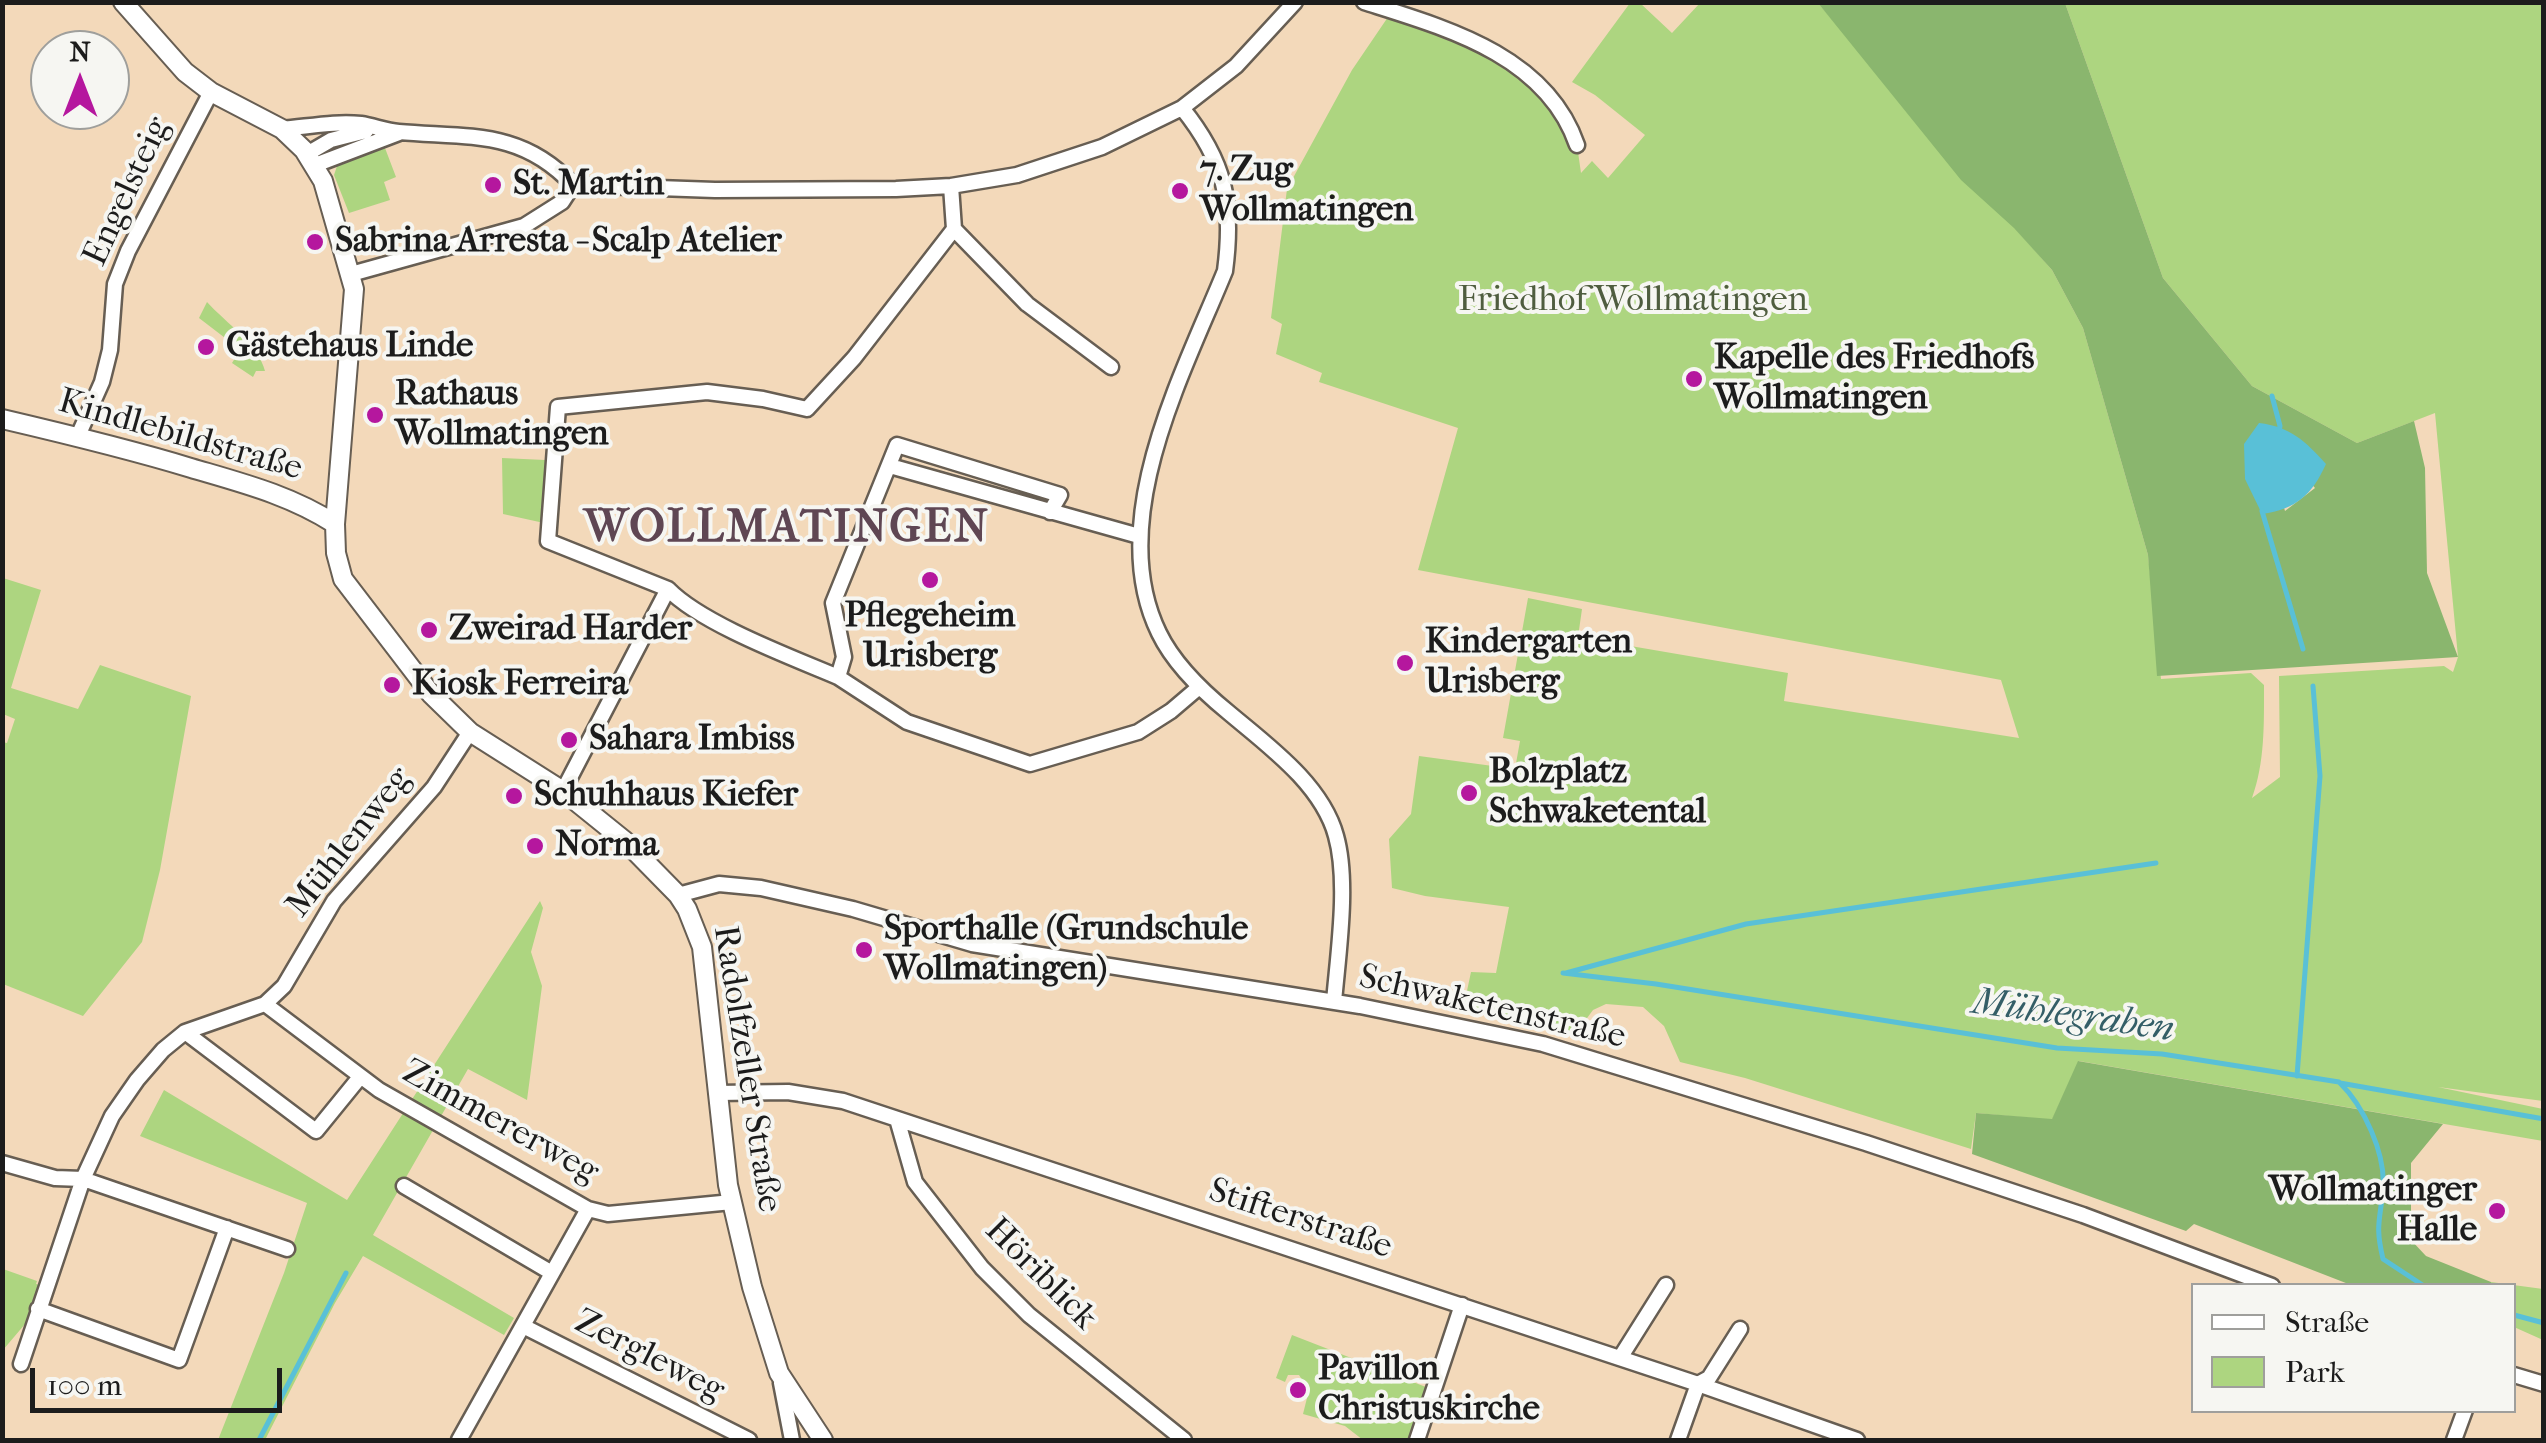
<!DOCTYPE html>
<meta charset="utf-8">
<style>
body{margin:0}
#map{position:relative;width:2546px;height:1443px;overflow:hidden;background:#f3d9ba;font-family:"IM FELL French Canon",serif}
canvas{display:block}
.frame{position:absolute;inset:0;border:5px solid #1c1c1c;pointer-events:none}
.legend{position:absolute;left:2191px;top:1283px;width:325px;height:130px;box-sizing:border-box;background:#f6f6f2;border:2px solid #9f9f9c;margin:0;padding:12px 18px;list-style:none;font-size:30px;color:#1c1c1c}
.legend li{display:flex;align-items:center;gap:20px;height:50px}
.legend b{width:50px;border:2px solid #9f9f9c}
.north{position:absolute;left:30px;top:30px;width:100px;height:100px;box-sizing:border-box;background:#f6f6f2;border:2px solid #9f9f9c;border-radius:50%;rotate:0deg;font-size:28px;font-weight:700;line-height:40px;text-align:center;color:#1c1c1c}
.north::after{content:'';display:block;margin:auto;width:35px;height:45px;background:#b5179e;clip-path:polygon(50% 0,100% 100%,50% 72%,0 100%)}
.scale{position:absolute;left:30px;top:1368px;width:252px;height:45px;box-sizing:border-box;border:5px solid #1c1c1c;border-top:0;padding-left:12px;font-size:30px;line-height:35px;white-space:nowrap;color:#1c1c1c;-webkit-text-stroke:8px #f6f6f2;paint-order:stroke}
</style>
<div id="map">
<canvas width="2546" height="1443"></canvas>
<div class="frame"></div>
<ul class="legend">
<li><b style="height:12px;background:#fff"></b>Straße</li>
<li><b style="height:28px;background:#add580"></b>Park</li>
</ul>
<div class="north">N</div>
<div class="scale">100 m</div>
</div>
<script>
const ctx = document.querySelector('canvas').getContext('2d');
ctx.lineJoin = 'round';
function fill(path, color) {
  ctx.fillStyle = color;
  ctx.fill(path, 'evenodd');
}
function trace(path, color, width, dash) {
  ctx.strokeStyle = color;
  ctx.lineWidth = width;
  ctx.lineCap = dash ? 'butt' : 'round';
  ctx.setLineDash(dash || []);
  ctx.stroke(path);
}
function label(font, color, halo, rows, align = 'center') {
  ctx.font = font + ' "IM FELL French Canon",serif';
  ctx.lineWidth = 8;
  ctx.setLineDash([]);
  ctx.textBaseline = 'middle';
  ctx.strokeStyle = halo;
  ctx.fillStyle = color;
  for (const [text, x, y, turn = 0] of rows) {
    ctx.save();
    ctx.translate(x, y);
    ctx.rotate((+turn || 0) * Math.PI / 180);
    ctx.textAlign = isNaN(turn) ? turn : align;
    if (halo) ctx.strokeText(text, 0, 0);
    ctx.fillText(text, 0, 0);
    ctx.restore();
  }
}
const green = new Path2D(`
 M 1630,3 L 1640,3 L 1672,33 L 1700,3 L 1818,3 L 2052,270 L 2083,328 L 2148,555 L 2161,679 L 2251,673 L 2264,685 C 2264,725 2265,762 2252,798 L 2280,777 L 2279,676 L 2444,666 L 2453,672 L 2458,657 L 2435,413 L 2357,443 L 2252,386 L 2163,278 L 2065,3 L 2543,3 L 2543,1101 L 2438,1087 L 2543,1109 L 2543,1141 L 2079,1061 L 2052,1120 L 1976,1113 L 1971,1149 L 1745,1078 L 1680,1062 L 1664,1026 L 1643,1007 L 1606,1004 L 1593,1010 L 1576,1033 L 1464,1005 L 1471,972 L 1496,973 L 1509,907 L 1425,896 L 1392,888 L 1389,839 L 1411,814 L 1419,756 L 1515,769 L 1520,741 L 1503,738 L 1528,598 L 1582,609 L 1578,637 L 1788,673 L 1784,701 L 2019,738 L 2001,680 L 1418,570 L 1458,428 L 1319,382 L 1322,373 L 1276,354 L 1282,324 L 1271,318 L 1287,189 L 1352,70 L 1388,17 L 1435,24 L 1540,85 L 1577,145 L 1581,173 L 1592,161 L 1608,178 L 1645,135 L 1595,95 L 1572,82 Z
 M 385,148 L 396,177 L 384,182 L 390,200 L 349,213 L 334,175 L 338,163 Z
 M 207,302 C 225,322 259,345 265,371 L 256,371 L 253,377 L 232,363 L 239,352 L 228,344 L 229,341 L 199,318 Z
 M 502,458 L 545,460 L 544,523 L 503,514 Z
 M 3,578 L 41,590 L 11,688 L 78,709 L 100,665 L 191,696 L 160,870 L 142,942 L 83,1016 L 3,984 L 2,742 L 7,743 L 15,719 L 3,714 Z
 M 540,901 L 543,908 L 531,952 L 542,986 L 527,1100 L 468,1069 L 373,1235 L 514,1318 L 504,1335 L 363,1256 L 335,1303 L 265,1440 L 218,1440 L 284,1273 L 307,1203 L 140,1136 L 164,1090 L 347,1200 Z
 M 3,1269 L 37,1281 L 36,1284 L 40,1285 L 31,1317 L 3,1350 Z
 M 2491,1282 L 2543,1289 L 2543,1340 L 2514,1327 L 2514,1286 L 2492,1285 Z
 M 1292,1335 L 1431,1389 L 1414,1440 L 1363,1440 L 1345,1426 L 1303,1414 L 1307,1398 L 1304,1394 L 1306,1386 L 1299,1375 L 1288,1375 L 1285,1382 L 1276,1378 Z`);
const forest = new Path2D(`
 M 1818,3 L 2065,3 L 2163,278 L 2252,386 L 2357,443 L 2414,421 L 2425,468 L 2427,573 L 2458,657 L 2157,676 L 2148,555 L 2083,328 L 2052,270 L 2014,228 L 1961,180 ZM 2259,423 L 2315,488 L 2285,511 Z
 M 2078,1061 L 2443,1124 L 2411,1163 L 2411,1240 L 2426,1256 L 2491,1282 L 2492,1285 L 2351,1285 L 2194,1224 L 2186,1231 L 1972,1154 L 1976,1113 L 2052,1119 Z`);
const water = new Path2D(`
 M 2259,423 C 2291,427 2305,441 2326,464 C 2312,495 2296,509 2262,514 L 2245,479 L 2244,444 Z`);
const stream = new Path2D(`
 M 2272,396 L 2280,426 L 2279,432
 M 2262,511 L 2303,649
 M 1563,973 L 1656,984 L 2057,1048 L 2162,1054 L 2339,1082 C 2364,1106 2386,1154 2383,1189 C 2380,1222 2375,1225 2383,1259 L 2424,1286
 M 1566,973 L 1746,924 L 2156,863
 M 2297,1076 L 2320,776 L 2313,686
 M 2340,1083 L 2544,1119
 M 2514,1315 L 2544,1323
 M 259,1440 L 346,1273`);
const street = new Path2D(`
 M 1364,2 C 1446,28 1546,55 1577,145
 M 1182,108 C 1225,161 1234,203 1225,271 C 1183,374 1104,521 1159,633 C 1174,664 1201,690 1228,712 C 1267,745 1322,784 1336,836 C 1349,882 1338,954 1334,1002
 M 282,129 C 307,127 336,121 361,124 C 374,126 386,131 399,132 C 468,138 521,129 573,185
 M 307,154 L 331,140 L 366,131
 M 315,165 L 399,133
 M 573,185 L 715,190 L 896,189 L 951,186 L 1017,175 L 1102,147 L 1182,108 L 1236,66 L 1295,2
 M 951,186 L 954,229
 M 954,229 L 1027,304 L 1111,367
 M 351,274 L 524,226 L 562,202 L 573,185
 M 78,436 L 102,382 L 110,350 L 115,284 L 128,251 L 211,92
 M 890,466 L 1139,536
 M 1050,512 L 1060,495 L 897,445 L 833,603 L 844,657 L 838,677 L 907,722 L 1030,764 L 1138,732 L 1171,711 L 1198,688
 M 838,677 C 791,657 702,624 668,589 L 548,541 L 558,407 L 707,392 L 763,399 L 807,409 L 854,358 L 954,229
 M 563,791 L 668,589
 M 678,895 L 719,884 L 761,888 L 853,909 L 972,944 L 1360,1006 L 1543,1044 L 1866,1143 L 2083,1215 L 2272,1286
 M 265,1004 L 379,1090 L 588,1209 L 608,1214 L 732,1202
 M 185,1032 L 316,1131 L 360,1077
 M 717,1093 L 788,1092 L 843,1101 L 1698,1384 L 1857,1440
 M 897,1119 L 915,1182 L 982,1268 L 1029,1315 L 1184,1440
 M 2,1163 L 55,1178 L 83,1179 L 287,1249
 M 404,1186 L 552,1273
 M 38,1309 L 179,1360 L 227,1228
 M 523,1326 L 749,1440
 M 1620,1358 L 1666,1285
 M 21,1364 L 83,1179 L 112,1116 L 137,1080 L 163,1050 L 185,1032 L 265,1004 L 284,986 L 334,901 L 434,787 L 470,732
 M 2514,1375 L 2544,1384
 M 781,1383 L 792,1440
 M 459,1440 L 588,1209
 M 1417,1440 L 1462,1305
 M 1678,1440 L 1698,1384 L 1709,1378 L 1740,1329
 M 2454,1440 L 2465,1410`);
const secondary = new Path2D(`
 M 123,2 L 185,72 L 211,92 L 282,129 L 304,150 L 323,181 L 354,289 L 335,524 L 336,553 L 343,579 L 431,694 L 470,732 L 563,791 L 625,841 L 678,895 L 687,909 L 702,947 L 728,1185 L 752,1287 L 779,1373 L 823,1440
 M 2,419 C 66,434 129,449 191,468 C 242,483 290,495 335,524`);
const markers = [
 [493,185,10,"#b5179e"],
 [1180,191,10,"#b5179e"],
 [315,242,10,"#b5179e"],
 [206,347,10,"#b5179e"],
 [1694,379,10,"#b5179e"],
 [375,415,10,"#b5179e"],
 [930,580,10,"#b5179e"],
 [429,630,10,"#b5179e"],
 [1405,663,10,"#b5179e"],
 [392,685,10,"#b5179e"],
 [569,740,10,"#b5179e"],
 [1469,793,10,"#b5179e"],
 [514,796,10,"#b5179e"],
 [535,846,10,"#b5179e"],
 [864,950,10,"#b5179e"],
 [2497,1211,10,"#b5179e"],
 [1298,1390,10,"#b5179e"]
];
const poiNames = [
 ["7. Zug",1200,171],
 ["Wollmatingen",1200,211],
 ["St. Martin",513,185],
 ["Sabrina Arresta - Scalp Atelier",335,242],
 ["Gästehaus Linde",226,347],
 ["Kapelle des Friedhofs",1714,359],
 ["Wollmatingen",1714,399],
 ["Rathaus",395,395],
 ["Wollmatingen",395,435],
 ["Pflegeheim",930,617,"center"],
 ["Urisberg",930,657,"center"],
 ["Zweirad Harder",449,630],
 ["Kindergarten",1425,643],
 ["Urisberg",1425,683],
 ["Kiosk Ferreira",412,685],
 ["Sahara Imbiss",589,740],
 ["Bolzplatz",1489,773],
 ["Schwaketental",1489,813],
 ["Schuhhaus Kiefer",534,796],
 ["Norma",555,846],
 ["Sporthalle (Grundschule",884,930],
 ["Wollmatingen)",884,970],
 ["Wollmatinger",2477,1191,"right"],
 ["Halle",2477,1231,"right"],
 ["Pavillon",1318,1370],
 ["Christuskirche",1318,1410]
];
const streetNames = [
 ["Engelsteig",128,192,-65],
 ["Kindlebildstraße",180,436,16],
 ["Mühlenweg",350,843,-52],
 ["Schwaketenstraße",1492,1008,13],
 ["Radolfzeller Straße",746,1069,81],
 ["Zimmererweg",500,1123,29],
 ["Stifterstraße",1300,1220,18],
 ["Höriblick",1040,1275,45],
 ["Zergleweg",649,1357,27]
];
const parkNames = [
 ["Friedhof Wollmatingen",1633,301]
];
const waterNames = [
 ["Mühlegraben",2073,1017,8]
];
const districtNames = [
 ["WOLLMATINGEN",787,530]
];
fill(green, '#add580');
fill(forest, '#8ab66e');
fill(water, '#59c0d7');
trace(stream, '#59c0d7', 5);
trace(street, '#675e53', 19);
trace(secondary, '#675e53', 22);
trace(street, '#fff', 14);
trace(secondary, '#fff', 18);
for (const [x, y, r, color] of markers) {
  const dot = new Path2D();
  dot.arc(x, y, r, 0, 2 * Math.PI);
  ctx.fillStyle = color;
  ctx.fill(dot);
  trace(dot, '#f6f6f2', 4);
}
label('bold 35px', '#1c1c1c', '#f6f6f2', poiNames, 'left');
label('35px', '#1c1c1c', '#f6f6f2', streetNames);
label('35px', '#4f5d3f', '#f6f6f2', parkNames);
label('italic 38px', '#345e67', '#f6f6f2', waterNames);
ctx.letterSpacing = '2.5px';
label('bold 45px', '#5f4653', '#f6f6f2', districtNames);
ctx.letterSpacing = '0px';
</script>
